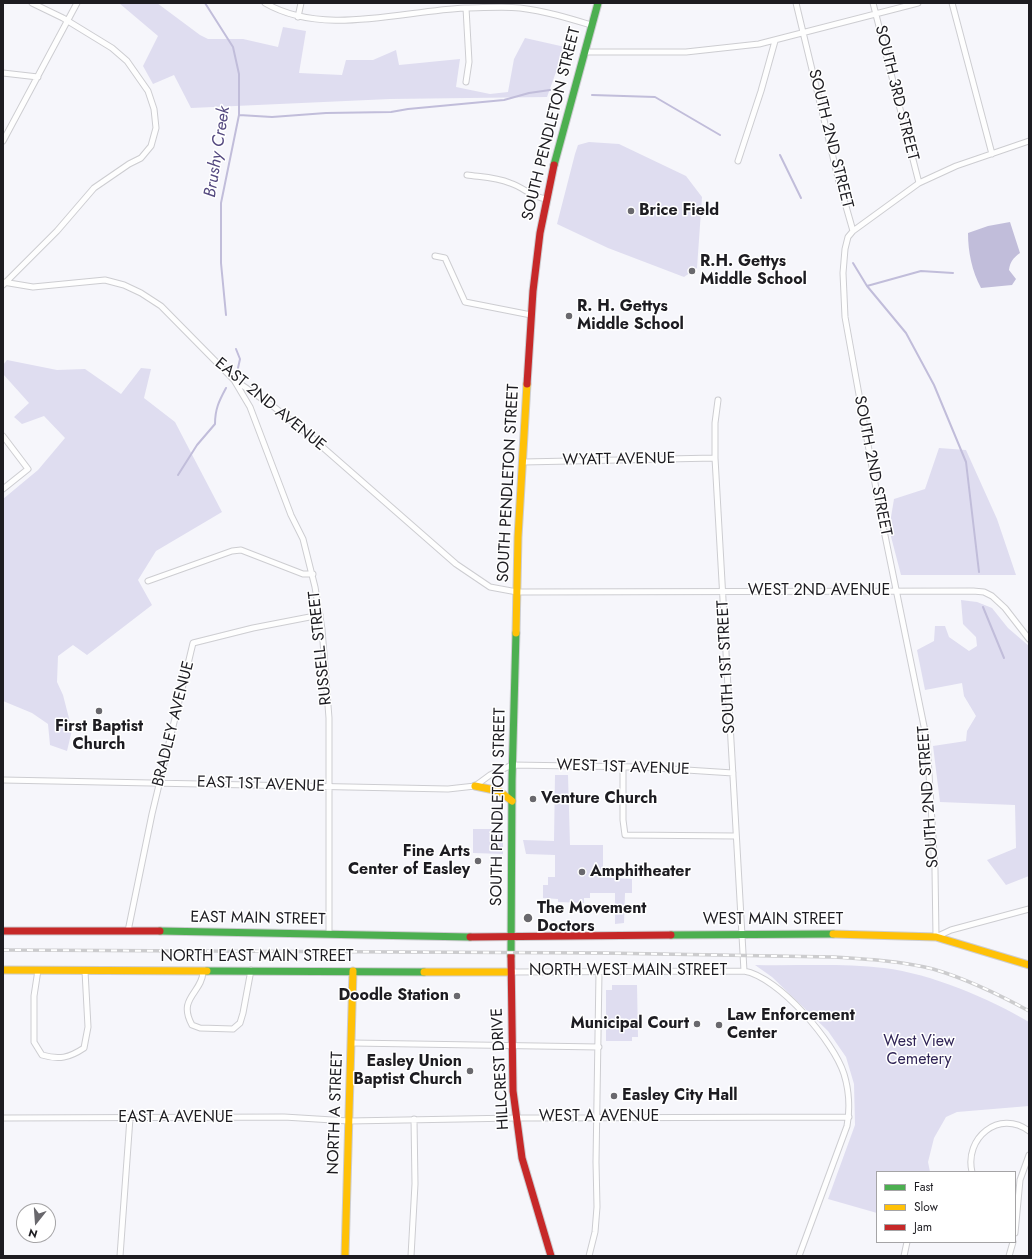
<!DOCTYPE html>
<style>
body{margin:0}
#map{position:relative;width:1032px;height:1259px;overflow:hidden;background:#f6f6fb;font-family:Jost,sans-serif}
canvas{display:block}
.frame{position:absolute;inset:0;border:4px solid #1d1c21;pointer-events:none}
.legend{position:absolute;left:876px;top:1171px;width:140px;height:72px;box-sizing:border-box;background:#fff;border:1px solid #a5a4a6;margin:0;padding:5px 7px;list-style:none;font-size:12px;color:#1d1c21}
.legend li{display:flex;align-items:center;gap:8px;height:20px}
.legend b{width:20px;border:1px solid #a5a4a6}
.north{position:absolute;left:16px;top:1203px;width:40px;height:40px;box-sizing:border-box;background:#fff;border:1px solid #a5a4a6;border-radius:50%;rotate:197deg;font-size:11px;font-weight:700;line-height:16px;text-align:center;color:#1d1c21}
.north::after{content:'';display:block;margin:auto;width:14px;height:18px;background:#69686d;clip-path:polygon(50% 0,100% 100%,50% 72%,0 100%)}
</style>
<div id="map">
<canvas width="1032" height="1259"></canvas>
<div class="frame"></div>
<ul class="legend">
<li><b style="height:5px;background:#4caf50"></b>Fast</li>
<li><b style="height:5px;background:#ffc107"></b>Slow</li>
<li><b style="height:5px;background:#c62828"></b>Jam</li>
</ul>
<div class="north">N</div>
</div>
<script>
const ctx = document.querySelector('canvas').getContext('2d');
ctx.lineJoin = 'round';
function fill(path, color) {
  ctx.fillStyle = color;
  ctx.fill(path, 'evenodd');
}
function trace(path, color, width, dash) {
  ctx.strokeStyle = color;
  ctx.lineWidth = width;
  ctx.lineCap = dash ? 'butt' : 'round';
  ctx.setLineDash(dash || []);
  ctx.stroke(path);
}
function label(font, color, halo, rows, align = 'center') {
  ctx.font = font + ' Jost,sans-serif';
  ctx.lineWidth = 3;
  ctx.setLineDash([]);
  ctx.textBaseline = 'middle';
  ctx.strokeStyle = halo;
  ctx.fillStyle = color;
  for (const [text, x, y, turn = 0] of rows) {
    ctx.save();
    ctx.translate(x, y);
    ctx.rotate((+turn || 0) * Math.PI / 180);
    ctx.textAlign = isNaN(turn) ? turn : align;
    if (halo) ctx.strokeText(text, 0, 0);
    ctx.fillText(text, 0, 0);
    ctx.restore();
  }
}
const green = new Path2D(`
 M 119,3 L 157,3 L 200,35 L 208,39 L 243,39 L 278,47 L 283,27 L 306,31 L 299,73 L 342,75 L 346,60 L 373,60 L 396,50 L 399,65 L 460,59 L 456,87 L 490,94 L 508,92 L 514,59 L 525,38 L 565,47 L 547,97 L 390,99 L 191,108 L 174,75 L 153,84 L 143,66 L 158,36 Z
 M 589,142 L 619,144 L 686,176 L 702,197 L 697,268 L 684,277 L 608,248 L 557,224 L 575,154 L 578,145 Z
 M 7,360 L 57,370 L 85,369 L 121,394 L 141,368 L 151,369 L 144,398 L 175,422 L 222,512 L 156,551 L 138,580 L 152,605 L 87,655 L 73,645 L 58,656 L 57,682 L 63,695 L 72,730 L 67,751 L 50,745 L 48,724 L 32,713 L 3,701 L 3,499 L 38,470 L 65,438 L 44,416 L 22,424 L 14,417 L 29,403 L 3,374 L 3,365 Z
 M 939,448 L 966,450 L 997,519 L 1016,575 L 901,575 L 889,529 L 894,499 L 925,489 Z
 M 961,600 L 977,602 L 992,608 L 1008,628 L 1029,646 L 1029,876 L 1006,885 L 987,860 L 1016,848 L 1015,805 L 940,802 L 933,746 L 966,741 L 967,731 L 976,716 L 964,696 L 962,683 L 925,690 L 917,650 L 934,641 L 935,626 L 945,626 L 949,637 L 969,651 L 977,646 L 976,637 L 963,624 Z
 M 555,775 L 568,775 L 570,845 L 603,845 L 603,872 L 607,872 L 611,878 L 632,879 L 632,893 L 625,893 L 624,923 L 615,924 L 615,893 L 590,893 L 590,898 L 584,898 L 584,903 L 558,902 L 558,899 L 543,898 L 543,885 L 548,885 L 548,877 L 555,877 L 555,855 L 526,854 L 523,840 L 554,841 Z
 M 473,829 L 503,829 L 503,854 L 473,853 Z
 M 755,965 C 798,966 842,963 884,968 C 932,974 988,998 1029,1022 L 1029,1106 L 957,1112 L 946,1117 L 934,1138 L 928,1162 L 930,1172 L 877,1172 L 877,1213 L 828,1199 L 855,1125 L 854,1084 L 846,1057 L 828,1031 L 772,977 Z
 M 612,985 L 637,985 L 638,1037 L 632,1037 L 632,1041 L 606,1041 L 606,990 L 612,990 Z`);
const water = new Path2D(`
 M 1010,222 L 1020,253 C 1013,258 1010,262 1009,270 L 1016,279 L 1012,285 L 981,288 C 972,271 968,252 968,233 L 988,226 Z`);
const stream = new Path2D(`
 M 205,3 L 233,47 L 239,74 L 239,115 L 221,203 L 221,263 L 226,315
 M 592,95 L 655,97 L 720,135
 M 239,115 L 272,117 L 326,113 L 391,112 L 408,109 L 504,100 L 529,93 L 557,89
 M 780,155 L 801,198
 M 853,263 L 867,286 L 906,333 L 934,385 L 966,462 L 979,572
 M 867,286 L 921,271 L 953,273
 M 236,349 L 240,359 L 238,368
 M 178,475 L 197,445 L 215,424 C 215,409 219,401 226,388
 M 983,607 L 1004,658`);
const street = new Path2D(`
 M 265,3 C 324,37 401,11 465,8 C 483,8 503,6 520,8 C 545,11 568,18 591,25
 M 796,3 L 839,182 L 853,231 L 848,237 L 845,249 L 843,273 L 845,317 L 880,511 L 927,741 L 935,870 L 936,937 L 951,930 L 1029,909
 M 873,3 L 919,183
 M 952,3 L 992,154
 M 298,17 L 301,3
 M 584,52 L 686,52 L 759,44 L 918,3
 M 3,73 L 38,77
 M 466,82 L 469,62 L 466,8
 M 3,141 L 77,3
 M 738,161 L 761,91 L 775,41
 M 467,175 C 481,177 496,177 510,183 C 525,188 529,196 546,199
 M 853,231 L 919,183 L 956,166 L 1029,141
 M 435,256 L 445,258 L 465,302 L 531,315
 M 3,282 L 33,287 L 105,280 L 124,285 L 141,293 L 161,306 L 233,379 L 274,407 L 303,430 L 456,564 L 490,587 L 517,592 L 973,591 L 984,592 L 992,596 L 1005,608 L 1029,639
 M 3,285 L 57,231 L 94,188 L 129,164 L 141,158 L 151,146 L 156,128 L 154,109 L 148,91 L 127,61 L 112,48 L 63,18 L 32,3
 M 234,380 L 250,407 L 291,515 L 303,539 L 315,587 L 322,629 L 329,718 L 329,934
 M 718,400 L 715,423 L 715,458 C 726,629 733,800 744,971
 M 3,436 L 28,469 L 3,489
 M 523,462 L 715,458
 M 148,581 L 232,551 L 241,550 L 303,574 L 313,574
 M 623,767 L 623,820 L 625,835 L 736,836
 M 3,780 L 448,789 L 475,786 L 490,775 L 512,765 L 640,767 L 733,773
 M 128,931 L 152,814 L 193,643 L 253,628 L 320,615
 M 38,970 L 34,996 L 34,1042 L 42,1055 C 59,1060 69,1058 84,1048 L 88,1027 L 85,971
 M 203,972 C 202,993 177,998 192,1025 L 200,1028 L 233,1029 L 240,1023 L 243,1013 L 251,970
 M 511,972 L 744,971 C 779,977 834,1042 844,1074 C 849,1090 850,1110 847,1126 L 799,1256
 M 352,1043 L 599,1047
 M 3,1118 L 284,1117 L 349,1121 L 516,1118 L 849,1117
 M 972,1172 C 964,1138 999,1109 1029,1131
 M 1015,1233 L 1020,1180 L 1029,1155
 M 120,1256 L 130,1118
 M 411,1256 L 415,1184 L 414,1119
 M 589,1256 L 595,1232 L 597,1207 L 596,1162 L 599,972
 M 904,1256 L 907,1242
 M 1009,1256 L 1013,1242`);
const fast = new Path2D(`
 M 554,165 L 598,3
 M 160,931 L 470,937
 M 671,935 L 833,934
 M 511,956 L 512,780 L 516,633
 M 207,971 L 424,972`);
const slow = new Path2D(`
 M 516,633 L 518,537 L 527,384
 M 475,786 L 499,791 L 512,801
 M 833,934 L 936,937 L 1029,965
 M 3,970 L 207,971
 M 424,972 L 511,972
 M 345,1256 L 353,971`);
const jam = new Path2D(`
 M 527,384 L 533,291 L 540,233 L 554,165
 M 3,931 L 160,931
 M 470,937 L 671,935
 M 511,956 L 513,1091 L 522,1158 L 551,1256`);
const rail = new Path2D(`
 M 3,950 L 603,953 L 832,957 C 865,959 900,961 933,969 C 967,979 998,994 1029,1011`);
const markers = [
 [631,211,4,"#69686d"],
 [692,271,4,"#69686d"],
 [569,316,4,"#69686d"],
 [99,711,4,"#69686d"],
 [533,799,4,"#69686d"],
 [478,861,4,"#69686d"],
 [582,872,4,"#69686d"],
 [528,918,5,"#69686d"],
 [457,996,4,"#69686d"],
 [697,1024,4,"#69686d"],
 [719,1025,4,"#69686d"],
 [470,1071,4,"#69686d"],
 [614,1096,4,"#69686d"]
];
const streetNames = [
 ["SOUTH 3RD STREET",896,93,76],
 ["SOUTH PENDLETON STREET",552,124,-76],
 ["SOUTH 2ND STREET",830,139,76],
 ["EAST 2ND AVENUE",270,405,39],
 ["WYATT AVENUE",619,460,-1],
 ["SOUTH 2ND STREET",872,466,79],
 ["SOUTH PENDLETON STREET",509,483,-87],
 ["WEST 2ND AVENUE",819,591],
 ["RUSSELL STREET",321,648,-96],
 ["SOUTH 1ST STREET",727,667,-93],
 ["BRADLEY AVENUE",174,724,-76],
 ["WEST 1ST AVENUE",623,768,2],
 ["EAST 1ST AVENUE",261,785,2],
 ["SOUTH 2ND STREET",929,797,-94],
 ["SOUTH PENDLETON STREET",499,807,-89],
 ["EAST MAIN STREET",258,919,1],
 ["WEST MAIN STREET",773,920],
 ["NORTH EAST MAIN STREET",257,957],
 ["NORTH WEST MAIN STREET",628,971],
 ["HILLCREST DRIVE",501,1069,-93],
 ["NORTH A STREET",336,1113,-88],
 ["WEST A AVENUE",599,1117],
 ["EAST A AVENUE",176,1118]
];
const poiNames = [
 ["Brice Field",639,211],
 ["R.H. Gettys",700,262],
 ["Middle School",700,280],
 ["R. H. Gettys",577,307],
 ["Middle School",577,325],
 ["First Baptist",99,727,"center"],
 ["Church",99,745,"center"],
 ["Venture Church",541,799],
 ["Fine Arts",470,852,"right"],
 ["Center of Easley",470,870,"right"],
 ["Amphitheater",590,872],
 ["The Movement",537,909],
 ["Doctors",537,927],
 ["Doodle Station",449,996,"right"],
 ["Law Enforcement",727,1016],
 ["Center",727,1034],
 ["Municipal Court",689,1024,"right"],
 ["Easley Union",462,1062,"right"],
 ["Baptist Church",462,1080,"right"],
 ["Easley City Hall",622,1096]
];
const parkNames = [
 ["West View",919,1042],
 ["Cemetery",919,1060]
];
const waterNames = [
 ["Brushy Creek",218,152,-81]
];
fill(green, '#dfddf0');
fill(water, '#c1bdda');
trace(stream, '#c1bdda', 2);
trace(street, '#cdcdd1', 7);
trace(fast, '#cdcdd1', 9);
trace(slow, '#cdcdd1', 9);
trace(jam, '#cdcdd1', 9);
trace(street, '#fefefe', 5);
trace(fast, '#4caf50', 7);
trace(slow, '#ffc107', 7);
trace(jam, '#c62828', 7);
trace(rail, '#ccccce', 3.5);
trace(rail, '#fff', 2, [6]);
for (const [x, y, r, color] of markers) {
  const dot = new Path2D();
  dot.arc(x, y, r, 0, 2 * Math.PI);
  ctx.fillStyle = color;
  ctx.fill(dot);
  trace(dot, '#fff', 1.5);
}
label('16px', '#1d1c21', '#fff', streetNames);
label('bold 16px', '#1d1c21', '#fff', poiNames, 'left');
label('16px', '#312557', '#fff', parkNames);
label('italic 17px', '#554a80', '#fff', waterNames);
</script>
